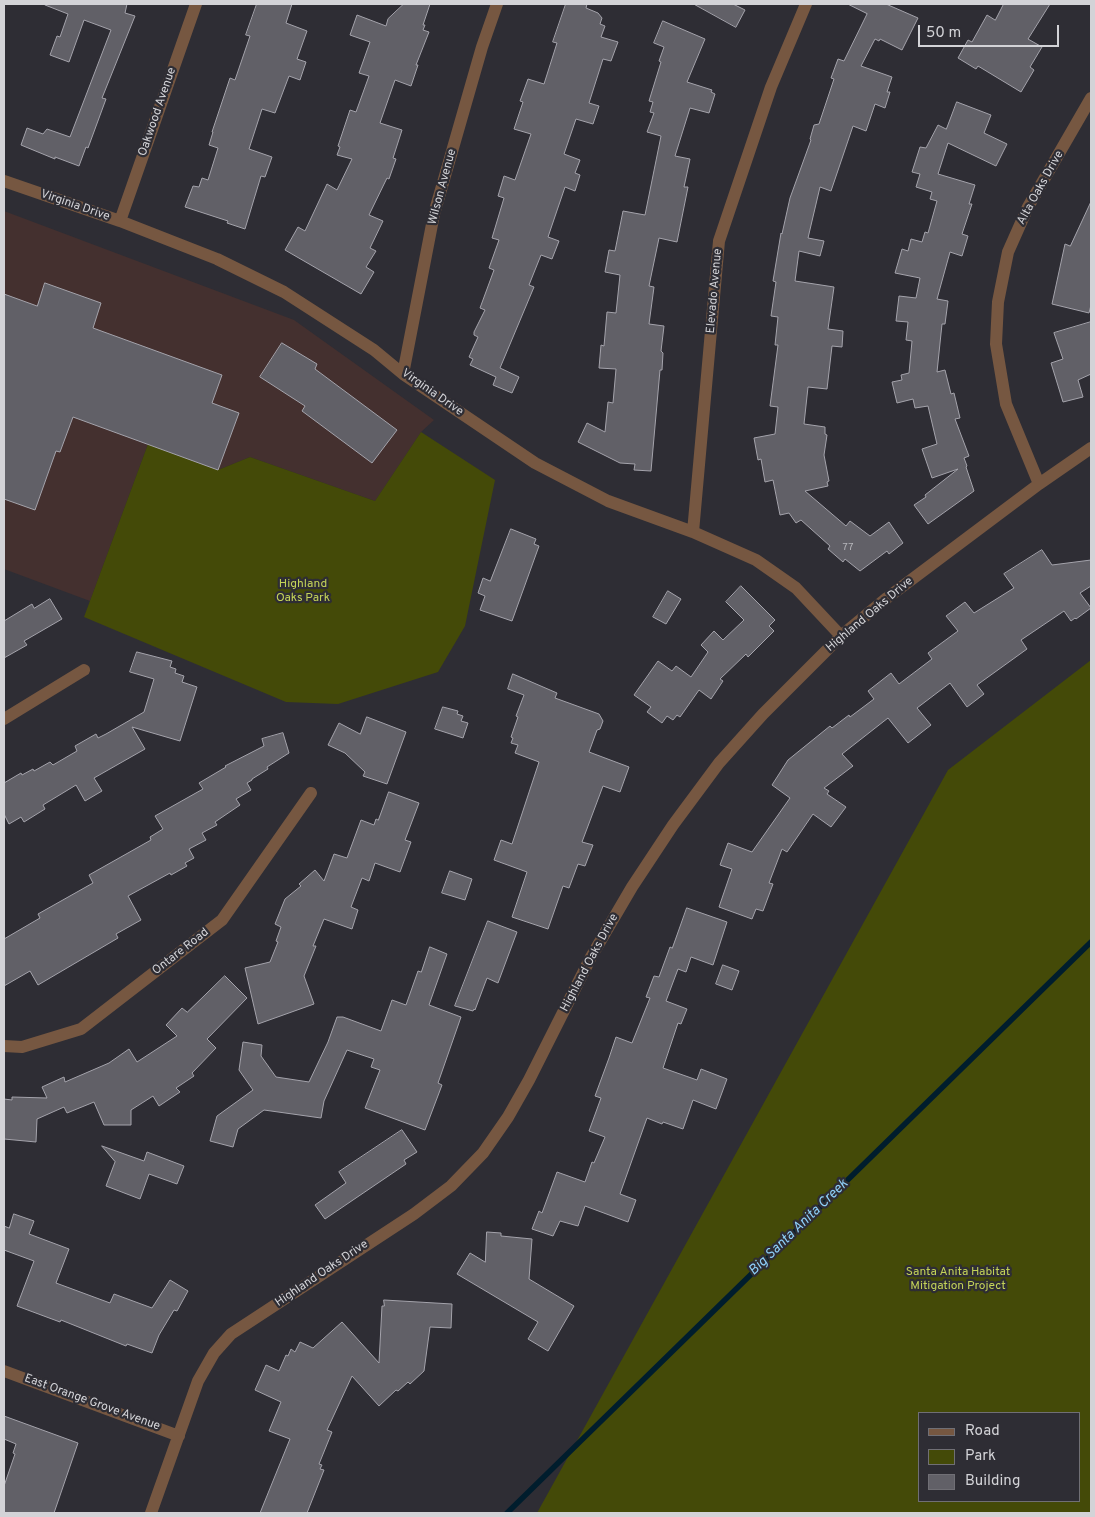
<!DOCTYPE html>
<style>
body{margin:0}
#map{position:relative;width:1095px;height:1517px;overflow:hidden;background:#2e2d34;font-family:Overpass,sans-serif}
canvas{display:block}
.frame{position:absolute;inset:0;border:5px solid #d3d3d7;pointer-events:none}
.legend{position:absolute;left:918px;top:1412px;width:162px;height:90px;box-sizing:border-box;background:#2e2d34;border:1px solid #706f75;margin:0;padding:6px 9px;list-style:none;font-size:15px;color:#d3d3d7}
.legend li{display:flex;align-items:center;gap:10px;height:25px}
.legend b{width:25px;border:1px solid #706f75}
.scale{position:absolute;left:918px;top:25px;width:141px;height:22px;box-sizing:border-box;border:2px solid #d3d3d7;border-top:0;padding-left:6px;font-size:15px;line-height:18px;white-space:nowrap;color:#d3d3d7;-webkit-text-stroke:4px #2e2d34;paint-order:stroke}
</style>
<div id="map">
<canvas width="1095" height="1517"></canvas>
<div class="frame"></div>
<ul class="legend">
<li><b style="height:6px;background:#765741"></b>Road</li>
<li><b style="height:14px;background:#444a08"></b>Park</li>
<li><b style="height:14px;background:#616067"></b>Building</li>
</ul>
<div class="scale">50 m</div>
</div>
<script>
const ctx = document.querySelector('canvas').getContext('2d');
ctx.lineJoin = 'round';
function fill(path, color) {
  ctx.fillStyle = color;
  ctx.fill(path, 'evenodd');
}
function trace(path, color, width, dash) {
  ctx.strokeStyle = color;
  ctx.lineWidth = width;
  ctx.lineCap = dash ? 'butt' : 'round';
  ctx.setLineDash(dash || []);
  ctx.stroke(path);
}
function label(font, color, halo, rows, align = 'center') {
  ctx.font = font + ' Overpass,sans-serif';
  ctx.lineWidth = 4.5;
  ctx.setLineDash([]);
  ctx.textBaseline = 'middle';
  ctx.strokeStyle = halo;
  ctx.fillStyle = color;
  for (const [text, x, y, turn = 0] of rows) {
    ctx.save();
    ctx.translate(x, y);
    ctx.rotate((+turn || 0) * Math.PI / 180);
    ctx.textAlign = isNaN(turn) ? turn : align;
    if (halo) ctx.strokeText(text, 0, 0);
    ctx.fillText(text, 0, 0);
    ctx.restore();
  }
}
const education = new Path2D(`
 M 4,211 L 294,320 L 434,420 L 421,432 L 375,501 L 250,457 L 218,470 L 148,444 L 90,601 L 4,569 Z`);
const green = new Path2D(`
 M 421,432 L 495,480 L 465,626 L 438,672 L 338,704 L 286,702 L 84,617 L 148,444 L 218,470 L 250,457 L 375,501 Z
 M 1091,660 L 1091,1513 L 537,1513 L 948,770 ZM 919,1413 L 1079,1413 L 1079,1501 L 919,1501 Z`);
const stream = new Path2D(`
 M 507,1513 L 1091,942`);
const building = new Path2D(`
 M 45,4 L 127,4 L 125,13 L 135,16 L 102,98 L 106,99 L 88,148 L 86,147 L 79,166 L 55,157 L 55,159 L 21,145 L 27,128 L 43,134 L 47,129 L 70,137 L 111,30 L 84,20 L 69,62 L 50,55 L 57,36 L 60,37 L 68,14 L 45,5 Z
 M 257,4 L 292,4 L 286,23 L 307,31 L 297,59 L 306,62 L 300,80 L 289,76 L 275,113 L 262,109 L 249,149 L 272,157 L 265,177 L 261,176 L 245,229 L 227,223 L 228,221 L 185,207 L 193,186 L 199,187 L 202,178 L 208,180 L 218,148 L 209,145 L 213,132 L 212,132 L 230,78 L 235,80 L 250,36 L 246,35 Z
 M 404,4 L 430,4 L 423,25 L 425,25 L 423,30 L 429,32 L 416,65 L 418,65 L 411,86 L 395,80 L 380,123 L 402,130 L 393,158 L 396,159 L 389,179 L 387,178 L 369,215 L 383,221 L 370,248 L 376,251 L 366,267 L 374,272 L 361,294 L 285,250 L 298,227 L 305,231 L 327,184 L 337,190 L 352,159 L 337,155 L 340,147 L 338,146 L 350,110 L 356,112 L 369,76 L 359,73 L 370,42 L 350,35 L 357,15 L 386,26 L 388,19 Z
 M 566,4 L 587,4 L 586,8 L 598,13 L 602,18 L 600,24 L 605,26 L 601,37 L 618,42 L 611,61 L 603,59 L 589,103 L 599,106 L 593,124 L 576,119 L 564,154 L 580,160 L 575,173 L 580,175 L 575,191 L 565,187 L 548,237 L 559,241 L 552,259 L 541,255 L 529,285 L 534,287 L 500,368 L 519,377 L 512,393 L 493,385 L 496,377 L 470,365 L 473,359 L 469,357 L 478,337 L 474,335 L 474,332 L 485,310 L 480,308 L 494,270 L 489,268 L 499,240 L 492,238 L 504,198 L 498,196 L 504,176 L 515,180 L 531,134 L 514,129 L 523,102 L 520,101 L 528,79 L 544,84 L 557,43 L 553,42 Z
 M 694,4 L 733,4 L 745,10 L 736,27 Z
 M 848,4 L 886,4 L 918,18 L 902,50 L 880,39 L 879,41 L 875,39 L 861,66 L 892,77 L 887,92 L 890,92 L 885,108 L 875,104 L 866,131 L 853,126 L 831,191 L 820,187 L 808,238 L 824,241 L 820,256 L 799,251 L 795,281 L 834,287 L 828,329 L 843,331 L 842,347 L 832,346 L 827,389 L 808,387 L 804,424 L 825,427 L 825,434 L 827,435 L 824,455 L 829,481 L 827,482 L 828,486 L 805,491 L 846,526 L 850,521 L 870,536 L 889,522 L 903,543 L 889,554 L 887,551 L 860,571 L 845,559 L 843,562 L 828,549 L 830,546 L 801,520 L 796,523 L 789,513 L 780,515 L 773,480 L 765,482 L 761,459 L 758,460 L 754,438 L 775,434 L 778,407 L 770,406 L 778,345 L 775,345 L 778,317 L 771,316 L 776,282 L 773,281 L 781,233 L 782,234 L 790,198 L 811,140 L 810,139 L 814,125 L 819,124 L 834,79 L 831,78 L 838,59 L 844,61 L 867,14 Z
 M 1004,4 L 1050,4 L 1028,39 L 1042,47 L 1030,67 L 1034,70 L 1021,92 L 978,66 L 976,69 L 958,58 L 968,40 L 972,42 L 987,15 L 995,20 Z
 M 663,21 L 705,39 L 687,82 L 712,90 L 711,92 L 715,94 L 709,113 L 690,108 L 675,156 L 690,159 L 684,187 L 688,187 L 677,242 L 659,238 L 649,286 L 654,287 L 649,324 L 664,326 L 661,351 L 663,353 L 662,370 L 660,370 L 651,471 L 634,470 L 635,464 L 620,463 L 578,442 L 587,423 L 605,432 L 608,402 L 613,403 L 616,369 L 599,368 L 601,345 L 604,346 L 607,312 L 616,313 L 620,275 L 605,272 L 609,250 L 615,251 L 623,211 L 645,215 L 661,136 L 647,132 L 654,113 L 650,112 L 653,102 L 649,101 L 661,62 L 659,61 L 664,47 L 654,43 Z
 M 957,102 L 991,115 L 984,133 L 1007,144 L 996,166 L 948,143 L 938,174 L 975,185 L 969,204 L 972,204 L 962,234 L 968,236 L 962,256 L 950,252 L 937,299 L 948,301 L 945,324 L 942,324 L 937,372 L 945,370 L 951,394 L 954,393 L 960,418 L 955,419 L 969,456 L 964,458 L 967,466 L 966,467 L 974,491 L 928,524 L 914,505 L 926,497 L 925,495 L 958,469 L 932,478 L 922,449 L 937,444 L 928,406 L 915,408 L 913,399 L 897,403 L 892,382 L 902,380 L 901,375 L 909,373 L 912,341 L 906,340 L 908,322 L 896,321 L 899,296 L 916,298 L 920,278 L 895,273 L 902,249 L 908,251 L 911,239 L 922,242 L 925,232 L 928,233 L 937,201 L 930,199 L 932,192 L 916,187 L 920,174 L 912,172 L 920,147 L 926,148 L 938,125 L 946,129 Z
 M 1091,202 L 1091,305 L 1089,313 L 1052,304 L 1065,244 L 1070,246 Z
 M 45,283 L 101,303 L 93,328 L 222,375 L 212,403 L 239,413 L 218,470 L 73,417 L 60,452 L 56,451 L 35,510 L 4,499 L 4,294 L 37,306 Z
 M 1091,322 L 1091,374 L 1078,380 L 1083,397 L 1063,402 L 1051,363 L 1063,359 L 1054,333 Z
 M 282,343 L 317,364 L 315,369 L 397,430 L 372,463 L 302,411 L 305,406 L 260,377 Z
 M 511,529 L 536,539 L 534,544 L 539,546 L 512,621 L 480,610 L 485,596 L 478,593 L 483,578 L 490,581 Z
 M 1042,550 L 1052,565 L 1091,560 L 1091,586 L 1080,593 L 1091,608 L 1076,619 L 1075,618 L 1071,621 L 1064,611 L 1021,640 L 1027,649 L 977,685 L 984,694 L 967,707 L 950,683 L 917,708 L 931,725 L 908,743 L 888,718 L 842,754 L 853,766 L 824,788 L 829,791 L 827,794 L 846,807 L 831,827 L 813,814 L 787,852 L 782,849 L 769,883 L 773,884 L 763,911 L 756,909 L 752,919 L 719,907 L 732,869 L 720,865 L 728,843 L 752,852 L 790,798 L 772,785 L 788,760 L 830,726 L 832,728 L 849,715 L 850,717 L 874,699 L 868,691 L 891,673 L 899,684 L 932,659 L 928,653 L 958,631 L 946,616 L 965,602 L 974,613 L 1014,588 L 1004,574 Z
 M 741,586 L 775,620 L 769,626 L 774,631 L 748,657 L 746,654 L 720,679 L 723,681 L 711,699 L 699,690 L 680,717 L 677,715 L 673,720 L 667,716 L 662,723 L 647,712 L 651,707 L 634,695 L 658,661 L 672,671 L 676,666 L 691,677 L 708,652 L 701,645 L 714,631 L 723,640 L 744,620 L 726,602 Z
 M 668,591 L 681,599 L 666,624 L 653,617 Z
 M 50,599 L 62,619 L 24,641 L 27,645 L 4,658 L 4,621 L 32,604 L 34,608 Z
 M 137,652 L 172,661 L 170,667 L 176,669 L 175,673 L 184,676 L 182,682 L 197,687 L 180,741 L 132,727 L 145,749 L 94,778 L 102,791 L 85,801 L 76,785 L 43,805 L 45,809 L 24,822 L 21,817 L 9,824 L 4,814 L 4,783 L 21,773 L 22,775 L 33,769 L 34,771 L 50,762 L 53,765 L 77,751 L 75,746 L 96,734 L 98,738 L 106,734 L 144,712 L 154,679 L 130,672 Z
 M 513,674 L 557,693 L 555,698 L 599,714 L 603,721 L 600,729 L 597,730 L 589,752 L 629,767 L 620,792 L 603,786 L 582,842 L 593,845 L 585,866 L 578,864 L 569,888 L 563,886 L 548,929 L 512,917 L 527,872 L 494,860 L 501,840 L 512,844 L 539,762 L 515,753 L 518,745 L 511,743 L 513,738 L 511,737 L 518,717 L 516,716 L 524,695 L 508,689 Z
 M 443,707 L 458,711 L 457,714 L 463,716 L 461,721 L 468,723 L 463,738 L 435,729 Z
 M 367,717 L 406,732 L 387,784 L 363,776 L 365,772 L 345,753 L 328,745 L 339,723 L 360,734 Z
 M 283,733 L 289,753 L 267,767 L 268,769 L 252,779 L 252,780 L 247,783 L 251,790 L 236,799 L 240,805 L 215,822 L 217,825 L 202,833 L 206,840 L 189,849 L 194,858 L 185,863 L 187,866 L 171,875 L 170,873 L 128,896 L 141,920 L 116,934 L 118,938 L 38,985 L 30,971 L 4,986 L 4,939 L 40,918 L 38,914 L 93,883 L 89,875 L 151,840 L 150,837 L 163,829 L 155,816 L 203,789 L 199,783 L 226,767 L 225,766 L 264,746 L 262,739 Z
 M 389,792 L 419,803 L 405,840 L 411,842 L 400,872 L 375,863 L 369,881 L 362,878 L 351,907 L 358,910 L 352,929 L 324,919 L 313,946 L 316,946 L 304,976 L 314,1004 L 258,1024 L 245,968 L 270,962 L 278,942 L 276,941 L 281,927 L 275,924 L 285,899 L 301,886 L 299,884 L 315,870 L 324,881 L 334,854 L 347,858 L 361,820 L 374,825 L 376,819 L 378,820 Z
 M 450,871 L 472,879 L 465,900 L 442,893 Z
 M 687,908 L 727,922 L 713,965 L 691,957 L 686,972 L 678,969 L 666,1001 L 687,1009 L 681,1024 L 678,1023 L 663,1068 L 697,1080 L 701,1069 L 727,1079 L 716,1109 L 693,1100 L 683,1129 L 663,1122 L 662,1124 L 647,1118 L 620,1194 L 636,1200 L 628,1222 L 585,1206 L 578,1226 L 560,1221 L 553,1236 L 532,1229 L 539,1211 L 542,1213 L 557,1172 L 585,1182 L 592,1162 L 594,1163 L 605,1137 L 589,1131 L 601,1098 L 595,1096 L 609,1058 L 616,1037 L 632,1043 L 650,998 L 646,997 L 654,976 L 659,977 L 670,947 L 672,948 Z
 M 488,921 L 517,932 L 498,983 L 487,978 L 475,1010 L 474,1009 L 473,1011 L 455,1006 Z
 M 430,947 L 447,954 L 429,1005 L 461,1017 L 438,1083 L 442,1085 L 425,1130 L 365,1108 L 380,1070 L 371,1067 L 374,1059 L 347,1050 L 324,1101 L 321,1118 L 264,1110 L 238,1129 L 233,1147 L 210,1141 L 217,1116 L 253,1090 L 239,1070 L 243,1042 L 262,1045 L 261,1056 L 276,1077 L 309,1082 L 328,1042 L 337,1017 L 343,1017 L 381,1031 L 392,1000 L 406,1005 L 418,971 L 421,972 Z
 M 723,965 L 739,971 L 732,990 L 716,984 Z
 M 225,976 L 247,998 L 207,1039 L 216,1048 L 192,1073 L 194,1076 L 176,1088 L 180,1092 L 159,1106 L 153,1096 L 131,1110 L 131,1125 L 104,1125 L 94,1102 L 67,1113 L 64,1107 L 37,1119 L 36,1142 L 4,1139 L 4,1099 L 12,1100 L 12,1097 L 47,1098 L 42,1087 L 64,1077 L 65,1082 L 109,1063 L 129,1049 L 137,1062 L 177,1036 L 166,1025 L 182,1008 L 187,1012 Z
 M 402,1130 L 417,1152 L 404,1160 L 406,1164 L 325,1219 L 315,1205 L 346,1183 L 339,1172 Z
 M 102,1146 L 144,1161 L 147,1152 L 184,1166 L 177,1184 L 149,1174 L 140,1199 L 106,1186 L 115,1162 Z
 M 14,1214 L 34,1221 L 29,1234 L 69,1249 L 56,1283 L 110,1303 L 114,1294 L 152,1308 L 170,1280 L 188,1291 L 177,1311 L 174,1310 L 159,1335 L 152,1353 L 127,1344 L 126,1346 L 61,1320 L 60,1322 L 17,1306 L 34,1261 L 4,1250 L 4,1226 L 9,1228 Z
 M 487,1232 L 501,1233 L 501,1236 L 532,1239 L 529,1279 L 574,1306 L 548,1351 L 528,1339 L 538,1322 L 457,1274 L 470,1253 L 485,1262 Z
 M 384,1300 L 452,1304 L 451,1328 L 430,1327 L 424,1371 L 410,1384 L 408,1382 L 398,1391 L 396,1390 L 379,1406 L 352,1376 L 327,1430 L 332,1432 L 319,1464 L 322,1465 L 320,1469 L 324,1470 L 307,1513 L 260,1513 L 290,1439 L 269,1431 L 281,1402 L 255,1390 L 266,1365 L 279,1371 L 286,1355 L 288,1356 L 291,1349 L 295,1352 L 300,1342 L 313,1348 L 342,1322 L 379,1363 L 382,1306 L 384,1306 Z
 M 4,1416 L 78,1443 L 54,1513 L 4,1513 L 4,1486 L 15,1454 L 13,1453 L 16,1444 L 4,1439 Z`);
const minor = new Path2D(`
 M 4,181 L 120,221 L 217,259 L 284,292 L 374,350 L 403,374 L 535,463 L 608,501 L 693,532 L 756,560 L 796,588 L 841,636
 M 120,221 L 196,4
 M 403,374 L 434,214 L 482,47 L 497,4
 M 1039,484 L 1006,404 L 996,344 L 998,302 L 1008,252 L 1028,207 L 1091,98
 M 693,532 L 719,241 L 771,87 L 806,4
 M 4,719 L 84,670
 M 4,1046 L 22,1047 L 81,1029 L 222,920 L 311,793
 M 4,1371 L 179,1436
 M 151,1513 L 198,1381 L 214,1353 L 231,1334 L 414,1214 L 451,1186 L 483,1153 L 508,1117 L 529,1080 L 591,957 L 632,887 L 673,825 L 719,763 L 763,714 L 841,636 L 887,598 L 1039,484 L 1091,448`);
const numberNames = [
 ["77",848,548]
];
const streetNames = [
 ["Oakwood Avenue",158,112,-71],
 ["Wilson Avenue",443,187,-75],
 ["Alta Oaks Drive",1041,188,-61],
 ["Virginia Drive",75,206,19],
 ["Elevado Avenue",715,291,-85],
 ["Virginia Drive",432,393,35],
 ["Highland Oaks Drive",870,615,-40],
 ["Ontare Road",181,952,-38],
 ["Highland Oaks Drive",590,963,-62],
 ["Highland Oaks Drive",322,1274,-34],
 ["East Orange Grove Avenue",92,1403,20]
];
const parkNames = [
 ["Highland",303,585],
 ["Oaks Park",303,599],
 ["Santa Anita Habitat",958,1273],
 ["Mitigation Project",958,1287]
];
const waterNames = [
 ["Big Santa Anita Creek",799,1228,-44]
];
fill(education, '#44302f');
fill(green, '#444a08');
trace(stream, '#001d2d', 5.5);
fill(building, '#616067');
trace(building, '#a4a3ab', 1);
trace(minor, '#765741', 12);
label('10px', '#b6b6bb', null, numberNames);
label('12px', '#d3d3d7', '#2e2d34', streetNames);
label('12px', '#c4d358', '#2e2d34', parkNames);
label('italic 14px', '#8ed0f9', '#2e2d34', waterNames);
</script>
